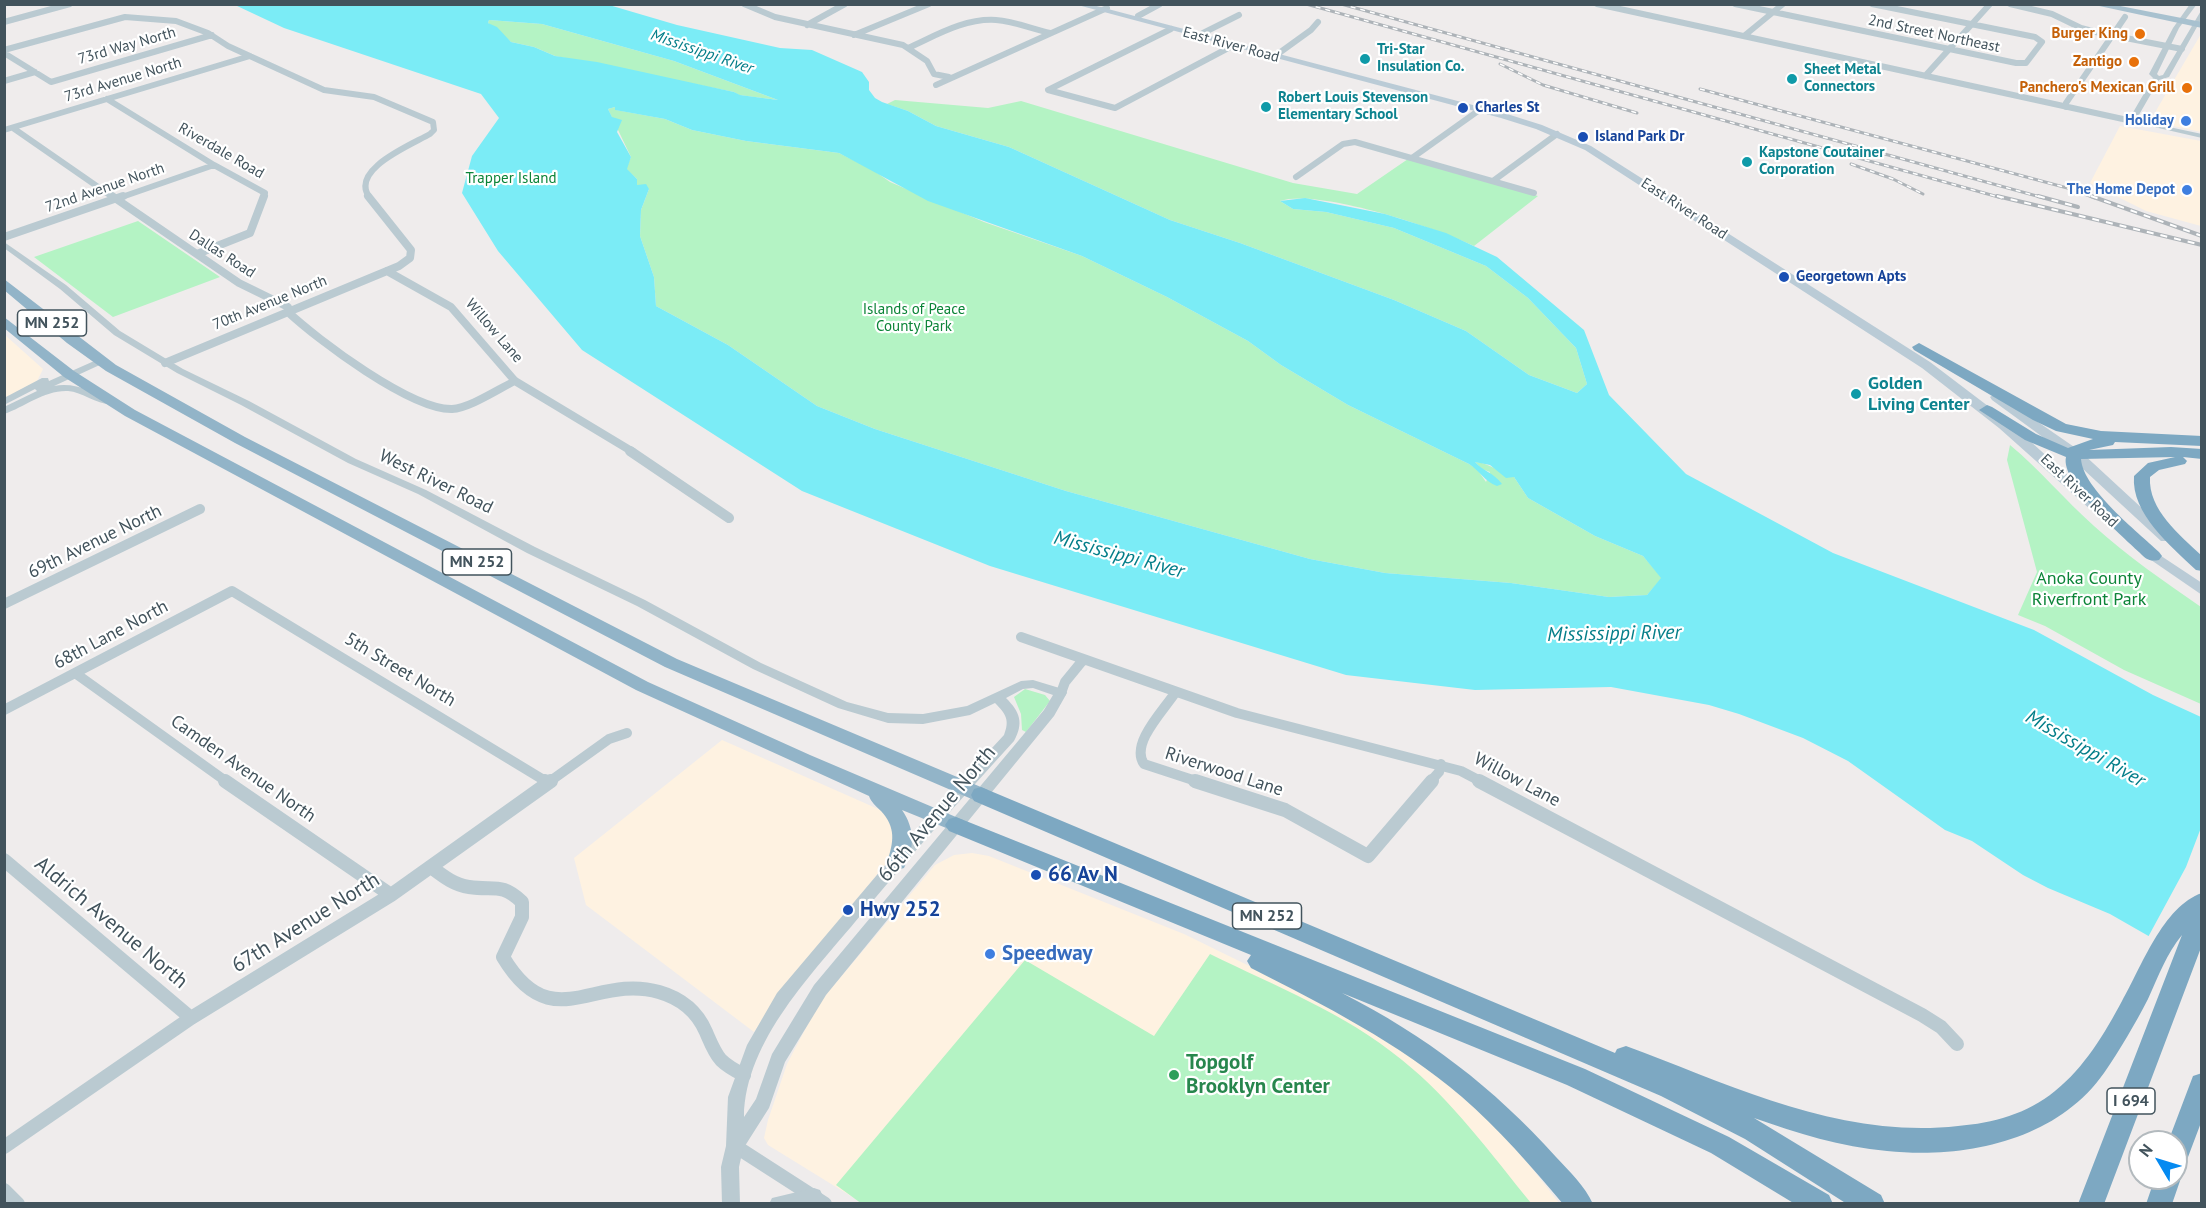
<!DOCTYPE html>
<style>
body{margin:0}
#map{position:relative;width:2206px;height:1208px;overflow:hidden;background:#efecec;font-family:"PT Sans",sans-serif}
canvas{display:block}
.frame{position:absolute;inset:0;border:6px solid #42535c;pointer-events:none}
.north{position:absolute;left:2128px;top:1130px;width:60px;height:60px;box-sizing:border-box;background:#fff;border:2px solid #b3babe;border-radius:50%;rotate:308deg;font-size:16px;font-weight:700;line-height:24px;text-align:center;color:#42535c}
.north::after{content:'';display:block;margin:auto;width:21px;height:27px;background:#048af1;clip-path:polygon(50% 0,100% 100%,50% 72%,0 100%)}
</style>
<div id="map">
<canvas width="2206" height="1208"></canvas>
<div class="frame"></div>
<div class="north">N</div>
</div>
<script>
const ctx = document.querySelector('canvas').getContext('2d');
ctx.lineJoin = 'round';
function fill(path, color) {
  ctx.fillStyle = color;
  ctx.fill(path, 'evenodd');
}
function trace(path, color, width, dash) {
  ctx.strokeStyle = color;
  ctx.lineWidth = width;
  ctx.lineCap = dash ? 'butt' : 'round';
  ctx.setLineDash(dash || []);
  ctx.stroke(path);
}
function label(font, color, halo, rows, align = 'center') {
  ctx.font = font + ' "PT Sans",sans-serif';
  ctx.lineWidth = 4.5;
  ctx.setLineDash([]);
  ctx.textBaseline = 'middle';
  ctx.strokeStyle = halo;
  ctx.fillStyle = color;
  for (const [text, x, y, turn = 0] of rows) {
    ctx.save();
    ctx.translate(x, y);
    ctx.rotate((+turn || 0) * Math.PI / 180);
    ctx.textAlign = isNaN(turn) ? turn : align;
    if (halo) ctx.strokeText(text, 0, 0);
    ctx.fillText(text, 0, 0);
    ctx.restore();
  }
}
const commercial = new Path2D(`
 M 2201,34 L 2201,132 L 2150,121 Z
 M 2120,126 L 2201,141 L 2201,226 L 2146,211 L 2090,183 Z
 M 5,335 L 43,369 L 37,381 L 5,398 Z
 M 722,740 L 885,812 L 898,822 L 898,849 L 785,987 L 754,1032 L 586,905 L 574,858 Z
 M 972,853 L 989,856 L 1184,934 L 1331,1006 L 1421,1059 L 1499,1126 L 1559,1203 L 862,1203 L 768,1145 L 764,1138 L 768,1120 L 787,1064 L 819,1003 L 935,865 L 954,855 Z`);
const green = new Path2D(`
 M 489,20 L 542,24 L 674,61 L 778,100 L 739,95 L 734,92 L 555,56 L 534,47 L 511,42 L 488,23 Z
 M 895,100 L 988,108 L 1021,101 L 1293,183 L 1357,194 L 1408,159 L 1538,196 L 1474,246 C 1437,228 1317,188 1280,201 L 1293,209 L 1326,212 L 1394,228 L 1486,266 L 1528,298 L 1576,348 L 1587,384 L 1577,393 L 1529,375 L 1466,331 L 1394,300 L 1240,243 L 1170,220 L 1009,147 L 936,126 L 908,111 L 887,104 Z
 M 615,107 L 616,110 L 665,119 L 692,130 L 746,141 L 839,153 L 873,170 L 890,182 L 984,222 L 1082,256 L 1167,297 L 1248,341 L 1281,365 L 1348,405 L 1469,464 L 1477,469 L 1486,482 L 1490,472 L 1482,469 L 1475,462 C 1487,462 1501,473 1514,477 L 1528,498 L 1595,536 L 1643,556 L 1662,578 L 1647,595 L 1609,597 L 1511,583 L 1385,573 L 1310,559 L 1066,491 L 875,429 L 817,406 L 728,345 L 656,306 L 654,277 L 640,236 L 641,210 L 649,189 L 636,186 L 637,179 L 626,169 L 631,157 L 608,109 Z
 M 138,221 L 220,277 L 113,317 L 34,257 Z
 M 2010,445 C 2040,470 2065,500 2094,526 C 2127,556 2165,582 2201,607 L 2201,704 L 2124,670 L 2045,626 L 2018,615 L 2037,572 L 2007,460 Z
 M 1025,689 L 1045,695 L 1050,701 L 1026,732 L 1022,730 L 1021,714 L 1014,697 Z
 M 1210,954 C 1275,986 1345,1013 1402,1060 C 1452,1100 1491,1154 1531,1203 L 862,1204 L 836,1185 L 1025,960 L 1154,1036 Z`);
const water = new Path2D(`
 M 235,5 L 609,5 L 677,25 L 780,48 L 812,50 L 862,72 L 869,82 L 869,90 L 875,98 L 882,102 L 908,111 L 936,126 L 1009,147 L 1170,220 L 1240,243 L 1394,300 L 1466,331 L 1529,375 L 1577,393 L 1587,384 L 1576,348 L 1528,298 L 1486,266 L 1394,228 L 1326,212 L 1293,209 L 1280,201 L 1305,198 L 1385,214 L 1446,233 L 1497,257 L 1584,330 L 1609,395 L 1686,474 L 1833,553 L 2034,630 L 2153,695 L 2201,717 L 2201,966 L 2110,914 L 2048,888 L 2023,875 L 1972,841 L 1945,830 L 1848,761 L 1803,738 L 1739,714 L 1709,705 L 1611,687 L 1475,690 L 1346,675 L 990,566 L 802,491 L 582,350 L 498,251 L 462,193 L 472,156 L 499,118 L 481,94 L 284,28 ZM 489,20 L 542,24 L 674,61 L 778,100 L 740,95 L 734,92 L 597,62 L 555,56 L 534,47 L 511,42 L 497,27 L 488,23 ZM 615,107 L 615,110 L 665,119 L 692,130 L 746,141 L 839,153 L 928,201 L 1082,256 L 1167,297 L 1248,341 L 1281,365 L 1348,405 L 1469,464 C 1480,471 1484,481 1497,486 L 1502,484 C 1494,473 1483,471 1475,462 L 1490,465 L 1506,478 L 1514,477 L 1528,498 L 1595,536 L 1643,556 L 1661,578 L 1647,595 L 1609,597 L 1511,583 L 1385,573 L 1310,559 L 1066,491 L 875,429 L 817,406 L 728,345 L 656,306 L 654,277 L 640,236 L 641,210 L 649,189 L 646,184 L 637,185 L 637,179 L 627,169 L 631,157 L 617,132 L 622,120 L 612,117 L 608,109 Z`);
const pier = new Path2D(`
 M 2202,825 L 2201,969 L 2147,939 L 2186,867 Z`);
const minorFar3 = new Path2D(`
 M 744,4 L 775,17 L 903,45 L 927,61 L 934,74 L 949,77
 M 1597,4 L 2132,121
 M 1735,4 L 2016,63 L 2026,63 L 2042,42 L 2035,37 L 1872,4
 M 2010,4 L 2052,14 L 2081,28 L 2100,33 L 2182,49
 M 1138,16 L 1160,4
 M 4,22 L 70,4
 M 807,25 L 845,4
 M 1171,29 L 1048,90 L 1115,108 L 1234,45
 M 1203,33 L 1239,15
 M 854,35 L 929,4
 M 1744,36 L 1783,4
 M 908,48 C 935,36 964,18 996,20 C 1014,21 1032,29 1050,33
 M 4,50 L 125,17 L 176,21 L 208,33 L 228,46 L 324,90 L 374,97 L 433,122 L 434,130 L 430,134 C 411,145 348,170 370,198
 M 4,53 L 51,82 L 212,35
 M 1275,56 L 1311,30 L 1318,22
 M 1925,76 L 1990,4
 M 4,81 L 35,72
 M 936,85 L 1107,8
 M 107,99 L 214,165 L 265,193 L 263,198
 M 2066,107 L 2066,103 L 2125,17
 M 13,128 L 114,198
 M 4,130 L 250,56
 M 1412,158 L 1485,106
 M 1296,177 L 1343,144 L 1355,142 L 1534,193
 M 1493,181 L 1557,134
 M 119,198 L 214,165`);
const minorFar2 = new Path2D(`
 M 112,196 L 239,283 L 288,307 L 288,312 C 318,340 411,410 452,409 C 470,408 498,389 515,381
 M 4,237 L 123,196
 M 197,254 L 250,233 L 264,196
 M 387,271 L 451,307 L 515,381 L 633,452
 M 165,363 L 399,266 L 410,258 L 411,250 L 368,196`);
const minorFar1 = new Path2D(`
 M 630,451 L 729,518
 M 4,604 L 200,509
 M 1021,637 L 1237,713 L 1461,771 L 1482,782
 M 75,673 L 227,782
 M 1061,693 L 1065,682 L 1083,660
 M 1175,693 C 1163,711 1130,744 1144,764 L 1199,782
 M 4,710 L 232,591 L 547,782
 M 549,782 L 609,739 L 627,733
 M 1430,782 L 1439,772 L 1441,764`);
const minor = new Path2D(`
 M 225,781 L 391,895
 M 545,781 L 547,782
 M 1195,781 L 1285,810 L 1368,856 L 1432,781
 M 1479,781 L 1922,1015 L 1941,1027 L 1957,1044
 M 4,860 L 191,1018
 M 431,867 C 443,876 454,885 469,887 C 494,891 501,882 522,902 L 522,917 L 503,957 C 552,1039 594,973 659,992 C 680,998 697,1011 706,1032 C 710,1041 714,1052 721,1060 C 728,1067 736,1071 744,1075
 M 735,1146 L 825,1204
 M 4,1147 L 191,1018 L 391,895 L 551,781
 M 4,1190 L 18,1204`);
const tertiary = new Path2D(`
 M 2190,4 L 2197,4 L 2179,28 L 2157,74 L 2159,76 L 2163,75 L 2202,9 L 2202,18 L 2169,77 L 2159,80 L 2136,120 L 2202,134 L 2202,138 L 2128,121 L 2153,78 L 2149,74 L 2173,28 Z
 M 4,242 L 66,285 L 120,331 L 183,369 L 249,401 L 356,459 L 426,490 L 535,547 L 645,600 L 761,663 L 847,702 L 888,713 L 923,714 L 967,706 L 1021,681 L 1033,680 L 1066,690 L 1067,693 L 1054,716 L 826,995 L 785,1062 L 769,1108 L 743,1149 L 739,1167 L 740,1204 L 722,1204 L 721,1167 L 726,1146 L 728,1097 L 747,1045 L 777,993 L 904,843 L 1004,735 C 1010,720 1006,714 995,703 L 970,715 L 923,724 L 888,723 L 838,708 L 753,669 L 637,606 L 527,553 L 418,494 L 348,463 L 241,405 L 177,373 L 114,335 L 60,289 L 4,248 ZM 1033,688 L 1053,695 L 1044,710 L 814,985 L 772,1054 L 756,1099 L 744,1117 C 745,1040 814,972 860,916 C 910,856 961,799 1014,741 C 1024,723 1020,712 1006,698 L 1023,689 Z
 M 101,358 L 106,361 L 104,363 L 54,386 C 75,382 94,392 114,400 L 114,404 C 98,406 83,392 68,391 C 44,390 25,407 4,414 L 4,407 L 37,391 L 35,389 L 4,405 L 4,398 L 42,378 L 48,378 L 49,381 Z
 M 814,1188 L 820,1190 L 823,1196 L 820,1202 L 816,1204 L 769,1204 L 772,1198 Z`);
const secondary = new Path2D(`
 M 1074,4 L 1089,4 L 1507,114 L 1542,125 L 1591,146 L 1930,362 L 2009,422 L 2103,507 L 2096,511 L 2091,510 L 1999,428 L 1922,368 L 1585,150 L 1536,129 L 1501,118 Z
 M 1996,393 L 2080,451 L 2171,535 L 2173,538 L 2171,541 L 2161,541 L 2070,457 L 1992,400 L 1990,397 Z
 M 2143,544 L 2202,583 L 2202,595 L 2138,551 L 2136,548 Z`);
const primary = new Path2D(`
 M 2090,4 L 2110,4 L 2202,22 L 2202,28 Z`);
const trunk = new Path2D(`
 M 4,279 L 116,365 L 245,437 L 677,659 L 988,790 L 990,795 L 988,800 L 981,802 L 974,800 L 665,667 L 235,443 L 106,371 L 67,343 L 4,290 Z
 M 4,317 L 74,371 L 135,410 L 648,682 L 810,755 L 963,820 L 966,825 L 963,830 L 956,832 L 902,810 C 915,829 915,847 904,868 L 897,870 L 890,868 L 887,862 C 894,842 896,827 881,811 C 876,806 871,802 869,796 L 636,690 L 125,416 L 64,377 L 4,328 Z`);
const motorway = new Path2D(`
 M 1919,343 L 2066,424 L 2101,431 L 2202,436 L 2202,446 L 2115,442 L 2113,445 L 2089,450 L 2171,447 L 2202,449 L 2202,459 L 2183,457 L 2187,461 L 2185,464 L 2159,470 L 2150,477 C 2148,510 2180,535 2202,556 L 2202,571 L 2196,570 C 2171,546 2131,514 2134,476 L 2148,463 L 2175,457 L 2081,459 C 2083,489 2138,532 2159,552 L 2162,556 L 2159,560 C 2149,562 2146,559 2139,552 C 2121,535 2060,482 2066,457 L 2025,440 L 1979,410 L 1987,405 L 1992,407 L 2036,434 L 2068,448 L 2093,439 L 2056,431 L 2033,420 L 1914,350 L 1912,347 Z
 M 981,787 L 1615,1053 L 1617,1049 L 1626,1046 C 1734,1086 1840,1139 1958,1126 C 1993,1123 2027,1114 2055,1091 C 2084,1068 2105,1033 2122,1001 C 2141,968 2163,906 2202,893 L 2202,945 L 2104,1204 L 2078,1204 L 2182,935 C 2167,953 2158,977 2148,999 C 2135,1024 2120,1050 2104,1073 C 2056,1141 1965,1159 1887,1151 C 1841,1147 1797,1133 1754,1118 L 1881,1195 L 1885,1204 L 1847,1204 L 1745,1139 L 1661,1096 L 974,801 L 971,795 L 974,789 Z
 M 956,817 L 1585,1069 L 1729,1137 L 1829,1195 L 1833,1204 L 1795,1204 L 1711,1153 L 1567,1085 L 1342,993 C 1426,1036 1493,1087 1556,1157 C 1569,1171 1585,1186 1593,1204 L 1563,1204 C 1531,1166 1499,1129 1462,1097 C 1399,1043 1324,1005 1251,968 L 1247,961 L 1251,955 L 949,831 L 945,825 L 949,819 Z
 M 2202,1073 L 2202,1120 L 2185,1165 L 2176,1168 L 2176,1142 L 2168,1142 L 2193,1076 Z
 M 2176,1169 L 2181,1178 L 2172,1204 L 2146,1204 L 2155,1178 L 2176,1178 Z`);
const railFar1 = new Path2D(`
 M 1306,4 L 2002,198
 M 1341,4 L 2044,198
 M 1500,64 L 1543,85 L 1637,113
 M 1700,89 L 2071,189 L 2095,198
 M 1851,164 L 1893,179 L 1923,194`);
const rail = new Path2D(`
 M 1997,196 L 2202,245
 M 2038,196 L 2078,207
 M 2091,196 L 2202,236`);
const markers = [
 [2140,34,6,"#e8710a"],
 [1365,59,6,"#0f9aa8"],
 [2134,62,6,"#e8710a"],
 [1792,79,6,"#0f9aa8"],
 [2187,88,6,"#e8710a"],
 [1266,107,6,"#0f9aa8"],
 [1463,108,6,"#1a4fb4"],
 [2186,121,6,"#3f7fe0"],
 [1583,137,6,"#1a4fb4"],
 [1747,162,6,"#0f9aa8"],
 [2187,190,6,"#3f7fe0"],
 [1784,277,6,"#1a4fb4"],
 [1856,394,6,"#0f9aa8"],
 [1036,875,6,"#1a4fb4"],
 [848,910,6,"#1a4fb4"],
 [990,954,6,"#3f7fe0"],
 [1174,1075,6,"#2e9e5b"]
];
const farStreetnames = [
 ["2nd Street Northeast",1934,34,12],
 ["East River Road",1231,45,15],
 ["73rd Way North",127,46,-16],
 ["73rd Avenue North",123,80,-17],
 ["Riverdale Road",221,151,30],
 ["72nd Avenue North",105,188,-19],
 ["East River Road",1684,209,33],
 ["Dallas Road",222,254,33],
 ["70th Avenue North",270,303,-22],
 ["Willow Lane",494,331,49],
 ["East River Road",2079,491,43]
];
const farFoodnames = [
 ["Burger King",2128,34],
 ["Zantigo",2122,62],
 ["Panchero's Mexican Grill",2175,88]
];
const farCulturenames = [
 ["Tri-Star",1377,50],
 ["Insulation Co.",1377,67],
 ["Sheet Metal",1804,70],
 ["Connectors",1804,87],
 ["Robert Louis Stevenson",1278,98],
 ["Elementary School",1278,115],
 ["Kapstone Coutainer",1759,153],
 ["Corporation",1759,170]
];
const farTransitnames = [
 ["Charles St",1475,108],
 ["Island Park Dr",1595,137],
 ["Georgetown Apts",1796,277]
];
const farShopnames = [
 ["Holiday",2174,121],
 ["The Home Depot",2175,190]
];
const farParknames = [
 ["Trapper Island",511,179],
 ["Islands of Peace",914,310],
 ["County Park",914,327]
];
const farWaternames = [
 ["Mississippi River",702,52,19]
];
const shields = [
 [52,323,69],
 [477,562,69],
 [1267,916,69],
 [2131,1101,48]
];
const shieldNames = [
 ["MN 252",52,323],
 ["MN 252",477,562],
 ["MN 252",1267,916],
 ["I 694",2131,1101]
];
const cultureNames = [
 ["Golden",1868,384],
 ["Living Center",1868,405]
];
const streetNames = [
 ["West River Road",436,482,26],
 ["69th Avenue North",95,542,-26],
 ["68th Lane North",111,635,-28],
 ["5th Street North",400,670,31],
 ["Camden Avenue North",243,769,35],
 ["Riverwood Lane",1224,772,18],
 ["Willow Lane",1517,780,28]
];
const parkNames = [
 ["Anoka County",2089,579],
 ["Riverfront Park",2089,600]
];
const waterNames = [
 ["Mississippi River",1119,555,15],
 ["Mississippi River",1614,634,-1],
 ["Mississippi River",2085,749,30]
];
const nearStreetnames = [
 ["66th Avenue North",937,814,-50],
 ["Aldrich Avenue North",111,923,40],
 ["67th Avenue North",306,923,-32]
];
const nearTransitnames = [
 ["66 Av N",1048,875],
 ["Hwy 252",860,910]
];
const nearShopnames = [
 ["Speedway",1002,954]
];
const nearLeisurenames = [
 ["Topgolf",1186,1063],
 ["Brooklyn Center",1186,1087]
];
fill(commercial, '#fef2e1');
fill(green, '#b4f3c4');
fill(water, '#7becf6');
fill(pier, '#efecec');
trace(minorFar3, '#bacad1', 6);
trace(minorFar2, '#bacad1', 8);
trace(minorFar1, '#bacad1', 10);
trace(minor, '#bacad1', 14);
fill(tertiary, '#bacad1');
fill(secondary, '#bacbd6');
fill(primary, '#a8c1cf');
fill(trunk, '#92b4c8');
fill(motorway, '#7da8c2');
trace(railFar1, '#adb3b8', 3);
trace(rail, '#adb3b8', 4);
trace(railFar1, '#fff', 1.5, [5]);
trace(rail, '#fff', 2, [7]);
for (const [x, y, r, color] of markers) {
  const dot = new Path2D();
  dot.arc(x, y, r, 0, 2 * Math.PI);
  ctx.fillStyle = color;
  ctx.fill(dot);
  trace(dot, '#fff', 2);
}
label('15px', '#42535c', '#fff', farStreetnames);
label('bold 15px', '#c56008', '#fff', farFoodnames, 'right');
label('bold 15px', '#0d838f', '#fff', farCulturenames, 'left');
label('bold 15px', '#164399', '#fff', farTransitnames, 'left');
label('bold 15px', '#366cbe', '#fff', farShopnames, 'right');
label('15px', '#0c8438', '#fff', farParknames);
label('italic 16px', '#047e89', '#fff', farWaternames);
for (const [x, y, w] of shields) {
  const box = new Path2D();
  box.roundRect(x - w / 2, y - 13, w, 26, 4.5);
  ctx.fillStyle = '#fff';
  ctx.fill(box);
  trace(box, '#42535c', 1.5);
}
label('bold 16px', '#42535c', null, shieldNames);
label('bold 18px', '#0d838f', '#fff', cultureNames, 'left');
label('18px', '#42535c', '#fff', streetNames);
label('18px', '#0c8438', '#fff', parkNames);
label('italic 20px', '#047e89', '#fff', waterNames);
label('21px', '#42535c', '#fff', nearStreetnames);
label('bold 21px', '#164399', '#fff', nearTransitnames, 'left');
label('bold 21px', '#366cbe', '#fff', nearShopnames, 'left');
label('bold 21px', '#27864d', '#fff', nearLeisurenames, 'left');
</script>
